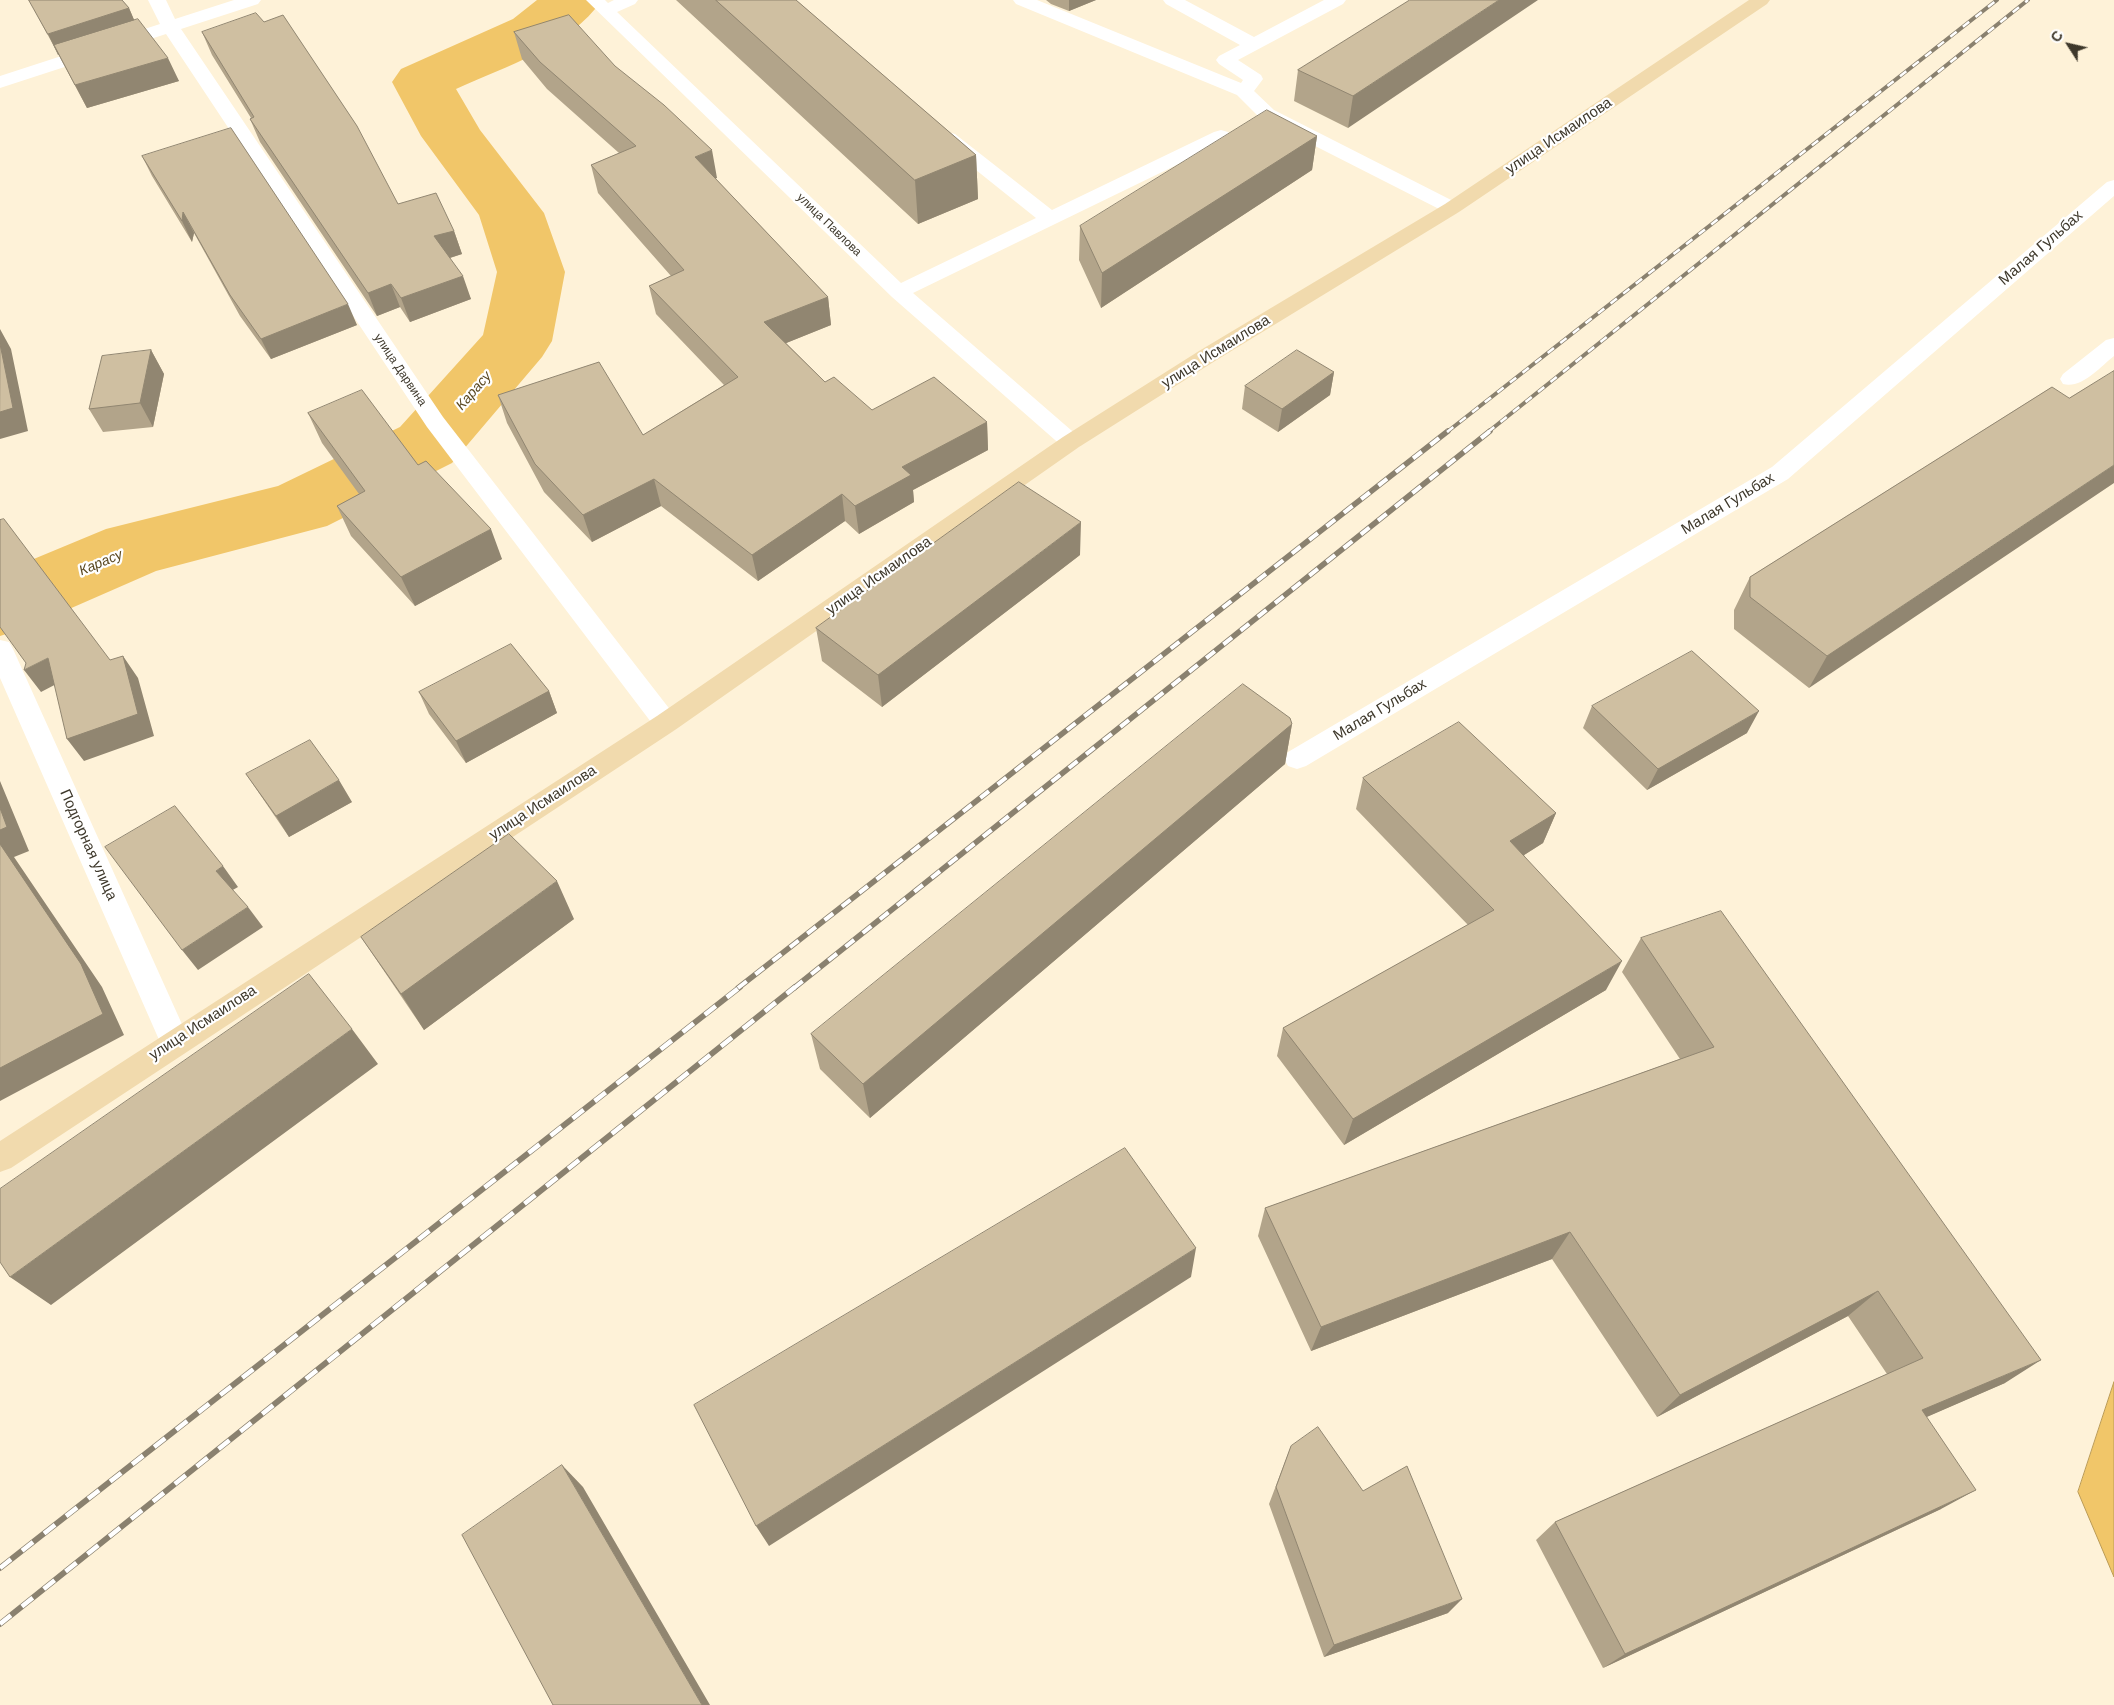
<!DOCTYPE html>
<meta charset="utf-8">
<style>
body{margin:0}
#map{position:relative;width:2114px;height:1705px;overflow:hidden;background:#fef2d8;font-family:Helvetica,sans-serif}
canvas{display:block}
.north{position:absolute;left:2044px;top:20px;width:50px;height:50px;-webkit-text-stroke:4px #fff;paint-order:stroke;rotate:305deg;font-size:14px;font-weight:700;line-height:20px;text-align:center;color:#3e382b}
.north::after{content:'';display:block;margin:auto;width:18px;height:22px;background:#3e382b;clip-path:polygon(50% 0,100% 100%,50% 72%,0 100%)}
</style>
<div id="map">
<canvas width="2114" height="1705"></canvas>
<div class="north">С</div>
</div>
<script>
const ctx = document.querySelector('canvas').getContext('2d');
ctx.lineJoin = 'round';
function fill(path, color) {
  ctx.fillStyle = color;
  ctx.fill(path, 'evenodd');
}
function trace(path, color, width, dash) {
  ctx.strokeStyle = color;
  ctx.lineWidth = width;
  ctx.lineCap = dash ? 'butt' : 'round';
  ctx.setLineDash(dash || []);
  ctx.stroke(path);
}
function label(font, color, halo, rows, align = 'center') {
  ctx.font = font + ' Helvetica,sans-serif';
  ctx.lineWidth = 4.5;
  ctx.setLineDash([]);
  ctx.textBaseline = 'middle';
  ctx.strokeStyle = halo;
  ctx.fillStyle = color;
  for (const [text, x, y, turn = 0] of rows) {
    ctx.save();
    ctx.translate(x, y);
    ctx.rotate((+turn || 0) * Math.PI / 180);
    ctx.textAlign = isNaN(turn) ? turn : align;
    if (halo) ctx.strokeText(text, 0, 0);
    ctx.fillText(text, 0, 0);
    ctx.restore();
  }
}
const water = new Path2D(`
 M 2114,1382 L 2114,1577 L 2078,1492 Z`);
const river = new Path2D(`
 M 537,0 L 602,0 C 569,47 506,66 456,89 L 480,130 L 544,213 L 565,272 L 552,341 L 542,357 L 452,463 L 327,526 L 156,571 L 28,627 L 0,636 L 0,573 L 106,529 L 278,486 L 400,427 L 483,335 L 497,272 L 479,215 L 421,136 L 392,82 L 401,69 L 513,19 Z`);
const minor = new Path2D(`
 M 148,0 L 166,0 L 175,19 L 234,0 L 261,0 L 258,4 L 181,29 L 443,417 L 675,716 L 679,723 L 675,730 L 666,733 L 657,730 L 427,427 L 166,34 L 0,88 L 0,76 L 160,24 Z
 M 586,0 L 605,0 L 608,3 L 614,0 L 638,0 L 635,4 L 617,12 L 901,283 L 1036,218 L 941,142 L 938,138 L 941,134 L 948,132 L 955,134 L 1052,210 L 1214,132 L 1221,130 L 1228,132 L 1231,136 L 1228,140 L 913,293 L 1079,437 L 1082,442 L 1079,447 L 1071,450 L 1063,447 L 892,297 Z
 M 1013,0 L 1037,0 L 1241,83 L 1243,80 L 1219,64 L 1216,60 L 1219,56 L 1240,45 L 1166,4 L 1163,0 L 1185,0 L 1254,37 L 1324,0 L 1346,0 L 1343,4 L 1238,60 L 1261,75 L 1263,79 L 1254,91 L 1274,110 L 1459,204 L 1462,208 L 1459,212 L 1452,214 L 1445,212 L 1260,118 L 1237,95 L 1016,4 Z
 M 2114,180 L 2114,196 L 1788,479 L 1306,766 L 1297,769 L 1288,766 L 1284,759 L 1288,752 L 1772,467 L 2107,182 Z
 M 2114,338 L 2114,356 C 2100,367 2082,389 2063,384 L 2060,379 L 2063,374 L 2106,340 Z
 M 0,640 L 9,642 L 13,649 L 190,1042 L 186,1051 L 175,1055 L 164,1051 L 160,1042 L 0,678 Z`);
const major = new Path2D(`
 M 1749,0 L 1770,0 L 1767,4 L 1459,212 L 1215,361 L 1079,447 L 675,730 L 11,1168 L 0,1172 L 0,1141 L 657,716 L 1063,437 L 1199,351 L 1445,204 Z`);
const railFar2 = new Path2D(`
 M 1447,432 L 1997,0
 M 1488,432 L 2028,0`);
const railFar1 = new Path2D(`
 M 738,988 L 1448,431
 M 794,988 L 1490,431`);
const rail = new Path2D(`
 M 0,1568 L 740,987
 M 0,1624 L 795,987`);
const wall = new Path2D(`
 M 29,0 L 122,0 L 129,8 L 134,20 L 179,81 L 87,108 Z
 M 676,0 L 796,0 L 976,155 L 978,199 L 918,224 Z
 M 1046,0 L 1096,0 L 1069,11 L 1051,4 Z
 M 1410,0 L 1348,128 L 1294,101 L 1298,70 Z
 M 202,32 L 398,204 L 454,231 L 462,254 L 450,258 L 471,299 L 410,322 L 400,307 L 377,316 L 260,142 L 250,119 L 251,118 L 212,55 Z
 M 514,32 L 615,66 L 717,178 L 715,178 L 828,297 L 831,325 L 786,343 L 825,382 L 872,410 L 987,422 L 988,450 L 913,490 L 914,502 L 859,534 L 845,521 L 758,581 L 661,506 L 592,542 L 544,492 L 507,423 L 498,395 L 643,435 L 724,385 L 656,314 L 649,286 L 671,276 L 598,193 L 591,165 L 619,153 L 547,89 L 522,59 Z
 M 1317,136 L 1312,170 L 1101,308 L 1079,260 L 1080,226 Z
 M 142,156 L 357,325 L 271,359 L 240,316 L 194,233 L 192,242 L 152,176 Z
 M 151,350 L 164,374 L 153,427 L 103,432 L 89,409 Z
 M 1334,372 L 1330,395 L 1278,432 L 1242,409 L 1245,386 Z
 M 2052,387 L 1809,688 L 1734,629 L 1734,610 L 1750,577 Z
 M 308,413 L 418,465 L 502,559 L 415,606 L 351,536 L 337,506 L 359,494 L 322,443 Z
 M 1080,555 L 882,707 L 822,661 L 816,628 Z
 M 549,691 L 557,713 L 466,763 L 429,714 L 419,692 Z
 M 1592,706 L 1747,733 L 1647,790 L 1583,728 Z
 M 1292,724 L 1285,764 L 870,1118 L 820,1069 L 811,1034 Z
 M 246,774 L 352,802 L 289,837 Z
 M 1363,778 L 1556,813 L 1543,843 L 1524,855 L 1606,990 L 1344,1145 L 1277,1056 L 1283,1028 L 1468,925 L 1356,809 Z
 M 574,919 L 424,1030 L 386,974 L 361,937 Z
 M 1641,938 L 2005,1383 L 1926,1417 L 1941,1509 L 1603,1668 L 1536,1540 L 1555,1522 L 1887,1374 L 1848,1316 L 1657,1417 L 1552,1259 L 1311,1351 L 1258,1236 L 1265,1208 L 1680,1059 L 1622,972 Z
 M 1291,1446 L 1448,1613 L 1324,1657 L 1269,1504 Z`);
const shadedWall = new Path2D(`
 M 1069,0 L 1096,0 L 1069,11 Z
 M 1499,0 L 1538,0 L 1348,128 L 1353,96 Z
 M 129,8 L 138,29 L 58,55 L 48,34 Z
 M 168,58 L 179,81 L 87,108 L 75,85 Z
 M 1317,136 L 1312,170 L 1101,308 L 1102,273 Z
 M 712,150 L 717,178 L 700,184 L 695,157 Z
 M 976,155 L 978,199 L 918,224 L 915,180 Z
 M 183,212 L 194,233 L 192,242 L 182,221 Z
 M 454,231 L 462,254 L 443,260 L 434,236 Z
 M 463,276 L 471,299 L 410,322 L 401,298 Z
 M 391,284 L 400,307 L 377,316 L 368,293 Z
 M 828,297 L 831,325 L 769,350 L 764,322 Z
 M 348,304 L 357,325 L 271,359 L 261,339 Z
 M 0,329 L 11,349 L 28,431 L 0,439 Z
 M 151,350 L 164,374 L 153,427 L 140,403 Z
 M 1334,372 L 1330,395 L 1278,432 L 1282,409 Z
 M 987,422 L 988,450 L 913,490 L 914,502 L 859,534 L 855,506 L 902,467 Z
 M 2114,465 L 2114,483 L 1809,688 L 1827,656 Z
 M 654,479 L 661,506 L 592,542 L 583,515 Z
 M 842,494 L 845,521 L 758,581 L 752,555 Z
 M 1081,522 L 1080,555 L 882,707 L 878,675 Z
 M 491,529 L 502,559 L 415,606 L 401,577 Z
 M 123,656 L 138,678 L 154,736 L 84,761 L 67,739 Z
 M 48,658 L 64,680 L 41,692 L 24,670 Z
 M 549,691 L 557,713 L 466,763 L 456,741 Z
 M 1759,711 L 1747,733 L 1647,790 L 1658,769 Z
 M 1292,724 L 1285,764 L 870,1118 L 863,1084 Z
 M 339,780 L 352,802 L 289,837 L 276,816 Z
 M 0,781 L 29,851 L 14,857 L 102,987 L 124,1035 L 0,1101 Z
 M 1556,813 L 1543,843 L 1499,871 L 1510,841 Z
 M 223,866 L 238,887 L 231,891 L 216,871 Z
 M 557,881 L 574,919 L 424,1030 L 401,994 Z
 M 248,907 L 263,927 L 198,970 L 182,950 Z
 M 1622,961 L 1606,990 L 1344,1145 L 1353,1119 Z
 M 352,1029 L 378,1064 L 51,1305 L 10,1277 Z
 M 1570,1232 L 1552,1259 L 1311,1351 L 1321,1327 Z
 M 1196,1248 L 1191,1277 L 769,1546 L 756,1526 Z
 M 1878,1291 L 1848,1316 L 1657,1417 L 1680,1395 Z
 M 2041,1360 L 2005,1383 L 1890,1433 L 1922,1410 Z
 M 562,1465 L 583,1487 L 710,1705 L 702,1705 Z
 M 1976,1490 L 1941,1509 L 1603,1668 L 1625,1654 Z
 M 1462,1599 L 1448,1613 L 1324,1657 L 1334,1645 Z`);
const building = new Path2D(`
 M 29,0 L 122,0 L 129,8 L 48,34 Z
 M 716,0 L 796,0 L 976,155 L 915,180 Z
 M 1410,0 L 1499,0 L 1353,96 L 1298,70 Z
 M 256,13 L 264,22 L 283,15 L 357,126 L 398,204 L 436,193 L 454,231 L 434,236 L 463,276 L 401,298 L 391,284 L 368,293 L 250,119 L 254,117 L 202,32 Z
 M 569,15 L 615,66 L 664,105 L 712,150 L 695,157 L 828,297 L 764,322 L 825,382 L 834,377 L 872,410 L 934,377 L 987,422 L 902,467 L 911,475 L 855,506 L 842,494 L 752,555 L 654,479 L 583,515 L 535,464 L 498,395 L 599,362 L 643,435 L 738,377 L 649,286 L 684,270 L 591,165 L 636,146 L 540,62 L 514,32 Z
 M 138,19 L 168,58 L 75,85 L 54,45 Z
 M 1267,110 L 1317,136 L 1102,273 L 1080,226 Z
 M 231,128 L 348,304 L 261,339 L 230,295 L 183,212 L 182,221 L 142,156 Z
 M 0,344 L 13,408 L 0,412 Z
 M 151,350 L 140,403 L 89,409 L 102,356 Z
 M 1297,350 L 1334,372 L 1282,409 L 1245,386 Z
 M 2114,371 L 2114,465 L 1827,656 L 1750,597 L 1750,577 L 2052,387 L 2069,398 Z
 M 362,390 L 418,465 L 426,461 L 491,529 L 401,577 L 337,506 L 365,491 L 308,413 Z
 M 1019,482 L 1081,522 L 878,675 L 816,628 Z
 M 4,519 L 110,660 L 123,656 L 138,714 L 67,739 L 48,658 L 24,670 L 26,663 L 0,627 L 0,520 Z
 M 511,644 L 549,691 L 456,741 L 419,692 Z
 M 1692,651 L 1759,711 L 1658,769 L 1592,706 Z
 M 1243,684 L 1290,718 L 1292,724 L 863,1084 L 811,1034 Z
 M 1459,722 L 1556,813 L 1510,841 L 1622,961 L 1353,1119 L 1283,1028 L 1494,910 L 1363,778 Z
 M 310,740 L 339,780 L 276,816 L 246,774 Z
 M 175,806 L 223,866 L 216,871 L 248,907 L 182,950 L 105,847 Z
 M 0,808 L 7,827 L 0,830 Z
 M 509,834 L 557,881 L 401,994 L 361,937 Z
 M 0,844 L 81,964 L 103,1014 L 0,1068 Z
 M 1721,911 L 2041,1360 L 1922,1410 L 1976,1490 L 1625,1654 L 1555,1522 L 1923,1358 L 1878,1291 L 1680,1395 L 1570,1232 L 1321,1327 L 1265,1208 L 1714,1047 L 1641,938 Z
 M 309,974 L 352,1029 L 10,1277 L 0,1262 L 0,1189 Z
 M 1125,1148 L 1196,1248 L 756,1526 L 694,1405 Z
 M 1318,1427 L 1363,1491 L 1407,1466 L 1462,1599 L 1334,1645 L 1276,1487 L 1291,1446 Z
 M 562,1465 L 702,1705 L 553,1705 L 462,1535 Z`);
const farStreetnames = [
 ["улица Павлова",829,225,44],
 ["улица Дарвина",400,370,56]
];
const farWaternames = [
 ["Карасу",474,391,-49],
 ["Карасу",101,563,-23]
];
const streetNames = [
 ["улица Исмаилова",1559,136,-34],
 ["Малая Гульбах",2041,248,-41],
 ["улица Исмаилова",1216,352,-32],
 ["Малая Гульбах",1728,504,-31],
 ["улица Исмаилова",879,576,-35],
 ["Малая Гульбах",1380,710,-31],
 ["улица Исмаилова",543,803,-33],
 ["Подгорная улица",88,845,66],
 ["улица Исмаилова",203,1023,-33]
];
fill(water, '#f1c669');
trace(water, '#bb9b56', 1);
fill(river, '#f1c669');
fill(minor, '#fff');
fill(major, '#f1daad');
trace(railFar2, '#8a816f', 4);
trace(railFar1, '#8a816f', 5.5);
trace(rail, '#8a816f', 6);
trace(railFar2, '#fff', 2.5, [8]);
trace(railFar1, '#fff', 4, [11]);
trace(rail, '#fff', 4.5, [14]);
fill(wall, '#b2a48a');
fill(shadedWall, '#918671');
fill(building, '#cfbfa1');
trace(building, '#918671', 1);
label('12px', '#3e382b', '#fff', farStreetnames);
label('italic 14px', '#5a4821', '#fff', farWaternames);
label('15px', '#3e382b', '#fff', streetNames);
</script>
